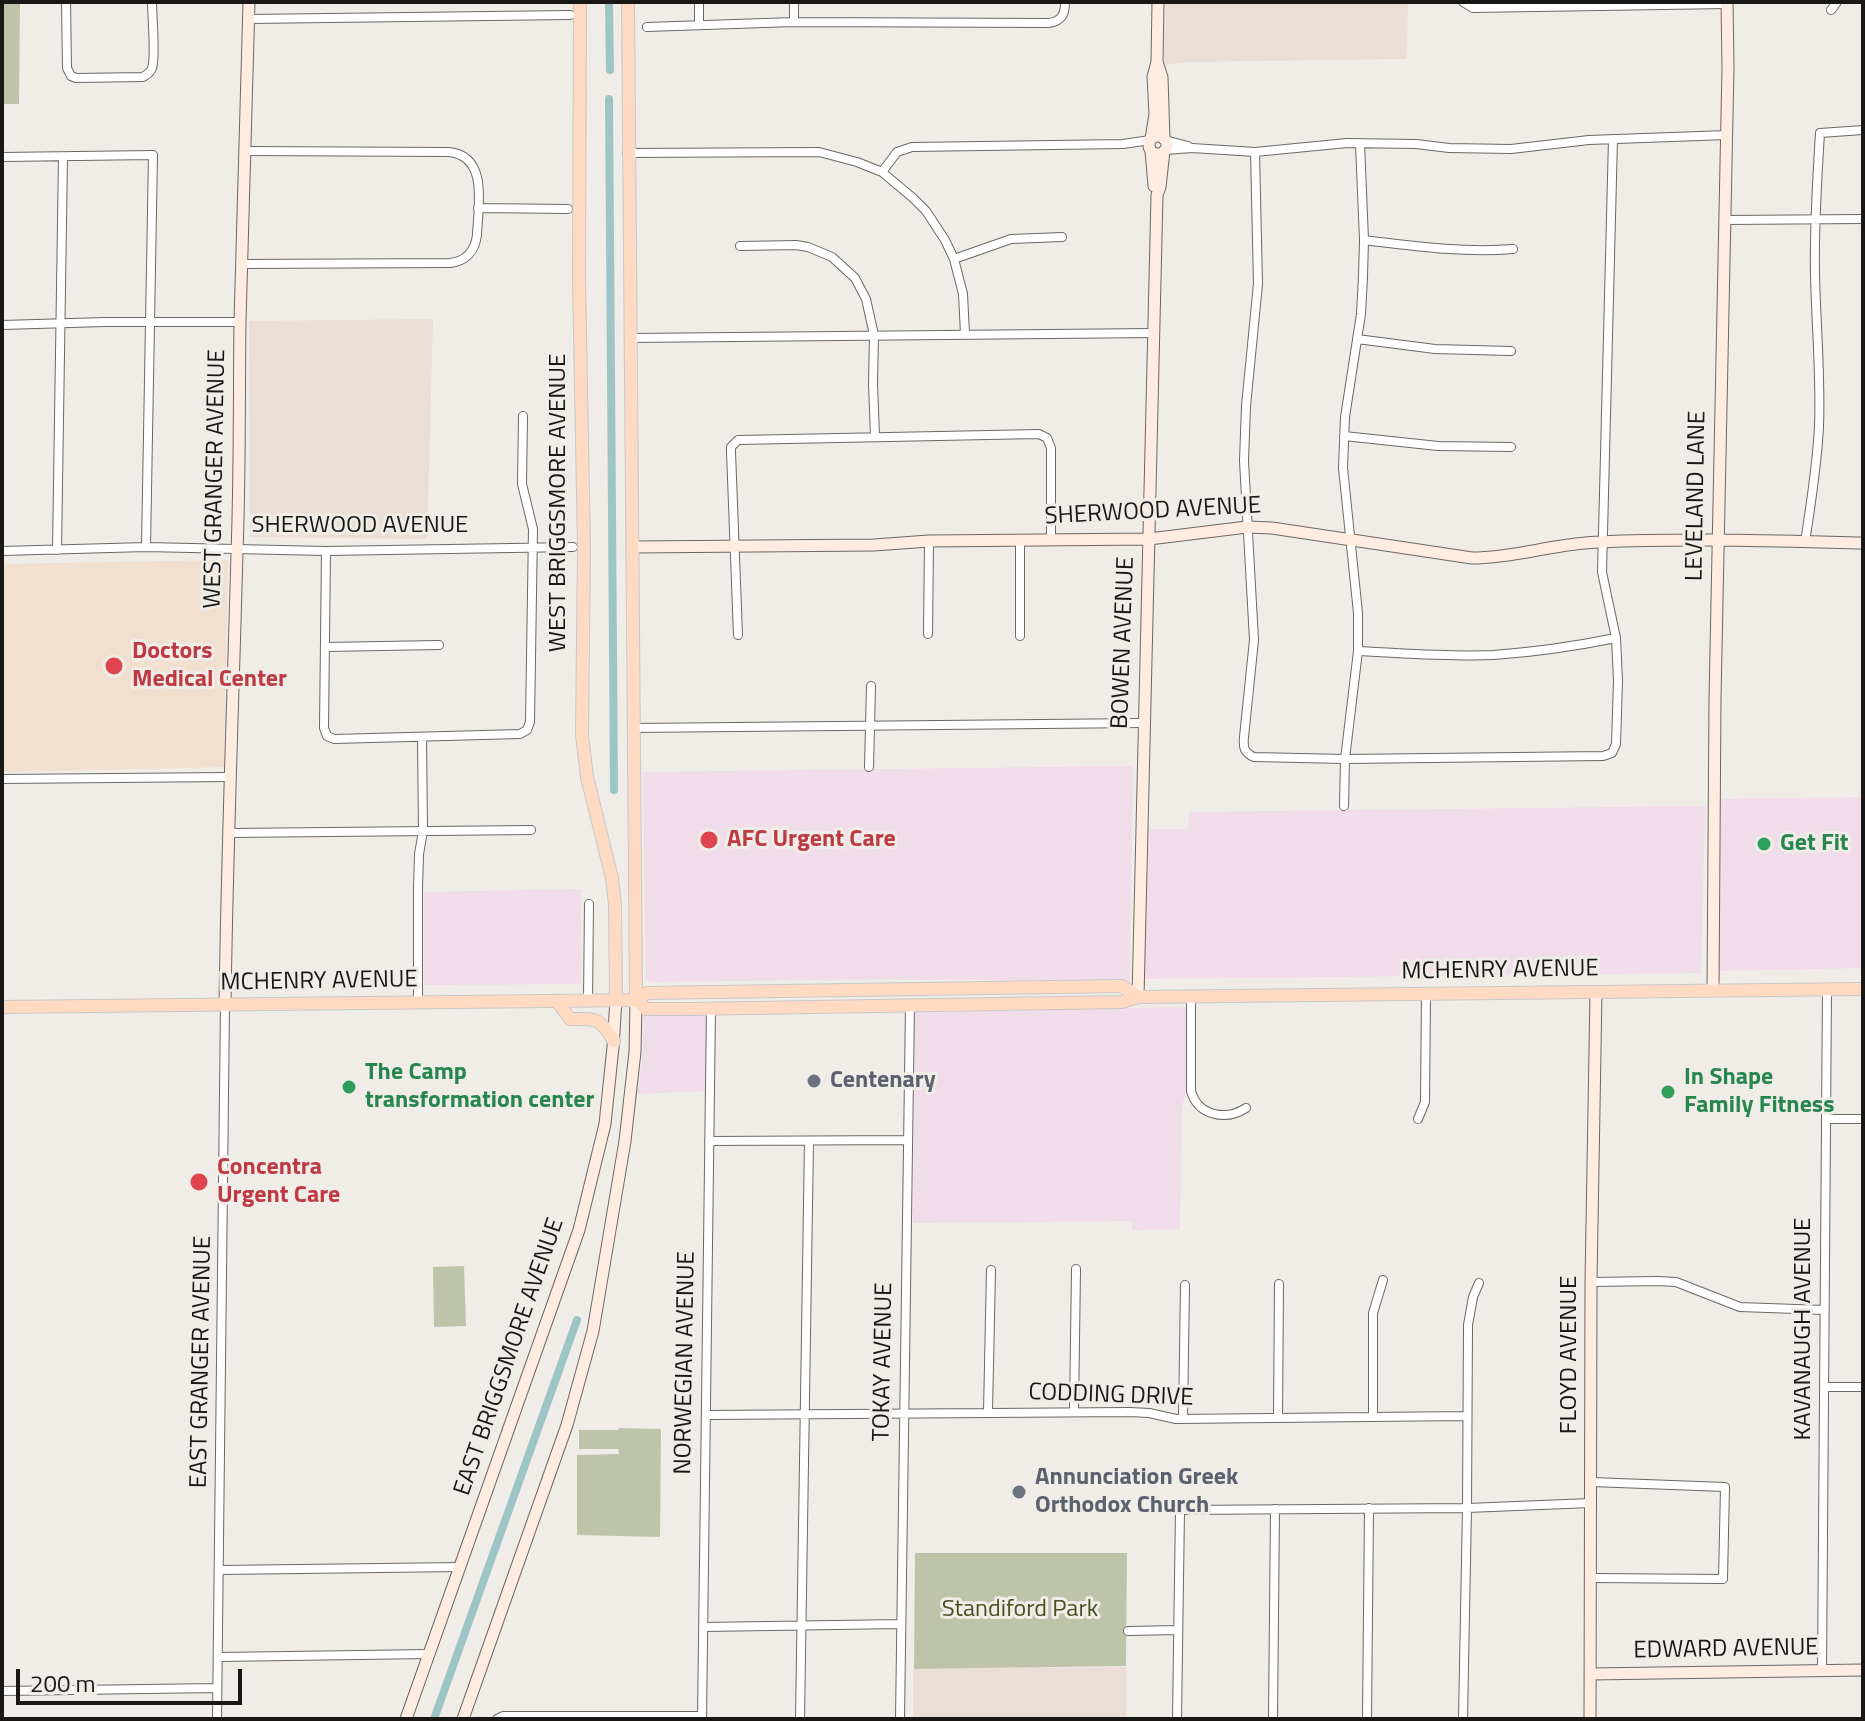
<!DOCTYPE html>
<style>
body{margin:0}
#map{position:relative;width:1865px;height:1721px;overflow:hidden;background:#f0ece8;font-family:"Titillium Web",sans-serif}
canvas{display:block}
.frame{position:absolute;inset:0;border:4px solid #1a1817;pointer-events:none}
.scale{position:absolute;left:16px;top:1669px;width:226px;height:36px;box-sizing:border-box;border:4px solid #1a1817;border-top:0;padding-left:10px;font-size:24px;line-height:28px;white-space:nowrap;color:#1a1817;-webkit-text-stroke:6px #f0ece8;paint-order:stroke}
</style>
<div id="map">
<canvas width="1865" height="1721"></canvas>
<div class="frame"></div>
<div class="scale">200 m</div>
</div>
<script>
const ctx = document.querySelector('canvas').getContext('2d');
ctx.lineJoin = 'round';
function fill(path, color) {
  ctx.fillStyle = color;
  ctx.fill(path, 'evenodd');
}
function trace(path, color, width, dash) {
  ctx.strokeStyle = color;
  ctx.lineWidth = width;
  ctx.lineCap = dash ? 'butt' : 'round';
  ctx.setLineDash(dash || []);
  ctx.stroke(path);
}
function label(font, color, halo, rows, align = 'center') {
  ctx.font = font + ' "Titillium Web",sans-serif';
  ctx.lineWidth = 6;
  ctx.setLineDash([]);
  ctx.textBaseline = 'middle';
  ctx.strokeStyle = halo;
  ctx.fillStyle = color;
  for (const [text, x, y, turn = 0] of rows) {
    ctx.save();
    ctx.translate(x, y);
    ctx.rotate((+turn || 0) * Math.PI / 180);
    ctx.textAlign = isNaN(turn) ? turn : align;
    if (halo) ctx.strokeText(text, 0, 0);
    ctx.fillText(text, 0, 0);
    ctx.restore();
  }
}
const commercial = new Path2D(`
 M 1133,766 L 1130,982 L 889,979 L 653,982 L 649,981 L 646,978 L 643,772 Z
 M 1863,797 L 1863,968 L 1718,971 L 1721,799 Z
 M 1705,806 L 1701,973 L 1144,979 L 1147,829 L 1188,829 L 1189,812 Z
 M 581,889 L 581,984 L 424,985 L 424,892 Z
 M 1186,1007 L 1186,1095 L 1182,1105 L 1180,1229 L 1132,1230 L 1132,1221 L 913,1223 L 915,1012 Z
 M 707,1013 L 707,1091 L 637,1094 L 642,1064 L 643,1014 Z`);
const built = new Path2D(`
 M 1165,2 L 1408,2 L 1407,59 L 1188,62 L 1164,65 Z
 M 433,319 L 427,539 L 250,537 L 249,321 Z
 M 1126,1667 L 1126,1719 L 913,1719 L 913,1669 Z`);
const medical = new Path2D(`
 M 228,560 L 224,767 L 2,772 L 2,564 Z`);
const green = new Path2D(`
 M 2,2 L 20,2 L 19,104 L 2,104 Z
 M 464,1266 L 466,1326 L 434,1327 L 433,1267 Z
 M 619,1428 L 661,1429 L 660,1537 L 577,1535 L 577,1455 L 619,1454 L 618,1449 L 579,1449 L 579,1430 L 618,1430 Z
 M 915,1553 L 1127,1553 L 1126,1666 L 914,1669 Z`);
const canal = new Path2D(`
 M 609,2 L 610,70
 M 609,99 L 614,790
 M 434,1719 L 577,1320`);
const street = new Path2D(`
 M 66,2 L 67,68 L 71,76 L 76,78 L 143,77 C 147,74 150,74 152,68 C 156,58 152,16 152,2
 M 699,2 L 699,24
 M 794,2 L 794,22
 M 1463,2 L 1473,8 L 1727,4
 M 1831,10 L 1837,2
 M 249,19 L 570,15
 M 647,27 L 794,22 L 1049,23 C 1062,21 1065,14 1065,2
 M 1165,140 L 1188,146
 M 1165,150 L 1192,148 L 1255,152 L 1347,143 L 1416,144 L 1449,148 L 1511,149 L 1589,140 L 1727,135
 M 1255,152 L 1258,284 L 1246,406 L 1244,461 L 1254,640 L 1244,737 C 1243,747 1244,753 1254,757 L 1345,759 L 1603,756 L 1612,753 L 1616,744 L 1618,681 L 1616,638 L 1602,572 L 1613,139
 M 627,153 L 819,152 L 857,162 L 882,172 L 913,198 L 926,211 L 945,240 L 954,259 L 963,294 L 965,334
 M 2,157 L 153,155 L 146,547
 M 882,172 L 897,152 L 912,147 L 1123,144 L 1150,140
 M 478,208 L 568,209
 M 1725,220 L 1863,219
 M 1364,240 C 1414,246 1463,253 1513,249
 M 740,246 L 796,245 L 808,247 L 832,257 L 855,278 L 866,299 L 874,335 L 873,383 L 875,436
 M 954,259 L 1011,239 L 1062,237
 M 242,264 L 450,263 C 466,261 475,251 477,235 C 478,207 489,156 449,152 L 245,151
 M 2,325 L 105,322 L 240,322
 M 630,338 L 1154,333
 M 1357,339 L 1435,349 L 1511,351
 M 1344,436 L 1438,446 L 1511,447
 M 1020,540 L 1020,636
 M 1805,542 C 1811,504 1817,465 1819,427 C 1821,375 1816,325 1815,274 C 1814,226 1817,180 1820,133 L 1863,130
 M 57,550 L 63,157
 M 2,551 L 146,547 L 326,551 L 573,547
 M 326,551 L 324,728 L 327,736 L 334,739 L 520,734 L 527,730 L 530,722 L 533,529 L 522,484 L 523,416
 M 928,634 L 929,541
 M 738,635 L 731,452 L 731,447 L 738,440 L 1039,434 L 1047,438 L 1051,448 L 1051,539
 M 325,647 L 439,645
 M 1358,651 C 1403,653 1449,657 1494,655 C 1535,652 1576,646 1616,638
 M 634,728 L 1143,723
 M 869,767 L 871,686
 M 2,779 L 229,777
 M 1344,806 L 1345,759 L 1358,651 L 1358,613 L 1343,468 L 1345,417 L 1361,314 L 1363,276 L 1364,240 L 1360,143
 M 230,833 L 531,830
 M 1191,997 L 1191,1091 C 1198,1116 1226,1121 1246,1108
 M 588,1001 L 589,904
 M 418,1003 L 418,888 L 419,854 L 423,831 L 422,737
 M 1418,1119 L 1425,1102 L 1426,994
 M 1826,1119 L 1863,1119
 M 709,1141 L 907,1140
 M 1591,1282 L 1658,1281 L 1676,1282 L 1740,1307 L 1824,1310
 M 1825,1387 L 1863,1387
 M 988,1412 L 991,1270
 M 1074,1412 L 1076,1269
 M 706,1415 L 1130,1412 L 1149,1413 L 1176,1419 L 1467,1416
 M 1373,1417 L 1373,1313 L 1383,1280
 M 1278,1418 L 1279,1284
 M 1183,1419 L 1185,1285
 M 219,1570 L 461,1567
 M 1591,1578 L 1723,1579 L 1725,1487 L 1591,1482
 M 703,1627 L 901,1624
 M 1128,1631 L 1178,1630
 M 218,1657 L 429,1654
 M 1822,1670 L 1827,988
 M 2,1691 L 217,1688
 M 217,1719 L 225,1005
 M 497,1719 L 503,1716 L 702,1716
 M 702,1719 L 711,1008
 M 800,1719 L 809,1141
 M 900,1719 L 910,1005
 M 1177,1719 L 1180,1510 L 1467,1508 L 1591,1503
 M 1273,1719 L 1275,1509
 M 1367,1719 L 1369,1508
 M 1463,1719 L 1467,1508 L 1468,1325 L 1473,1297 L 1479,1283`);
const secondary = new Path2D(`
 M 1157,62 L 1162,77 L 1164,139
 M1149 145a9 9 0 1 1 18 0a9 9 0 1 1-18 0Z
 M 1151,139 L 1155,114 L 1153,77 L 1157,62 L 1158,2
 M 1151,151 L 1154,186
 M 634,547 L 874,545 L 929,541 L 1149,539 L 1247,527 L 1272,528 L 1472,558 C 1515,558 1556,543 1600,542 C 1687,538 1775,541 1863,543
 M 1713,990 L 1715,698 L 1728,67 L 1727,2
 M 1138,997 L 1157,195 L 1160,187 L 1164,151
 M 225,1005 C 227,854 233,703 237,552 C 240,475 239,399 240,322 C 242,215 247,109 249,2
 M 1590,1674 L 1863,1670
 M 406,1719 L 579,1230 L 605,1124 L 613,1047 L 616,1000
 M 463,1719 L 567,1425 L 593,1331 L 625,1141 L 635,1052 L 636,1000
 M 1590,1719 L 1591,1282 L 1596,992`);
const primary = new Path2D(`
 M 580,2 L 579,279 L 584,547 L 582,735 L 587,777 L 612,878 L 615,905 L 616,1000
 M 628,2 C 628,335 636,667 636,1000
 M 636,1000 L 646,1009 L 689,1009 L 1122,1002 L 1138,997 L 1863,989
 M 557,1001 L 570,1019 C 597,1019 599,1017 614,1041
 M 2,1007 L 636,1000 L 647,993 L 1122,986 L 1138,997`);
const markers = [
 [114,666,10,"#e0444e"],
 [709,840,10,"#e0444e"],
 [1764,844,8,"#2e9e5b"],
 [814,1081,8,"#6b7280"],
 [349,1087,8,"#2e9e5b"],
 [1668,1092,8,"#2e9e5b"],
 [199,1182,10,"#e0444e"],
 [1019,1492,8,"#6b7280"]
];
const streetNames = [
 ["WEST GRANGER AVENUE",216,479,-89],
 ["LEVELAND LANE",1697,496,-89],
 ["WEST BRIGGSMORE AVENUE",559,503,-90],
 ["SHERWOOD AVENUE",1153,512,-3],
 ["SHERWOOD AVENUE",360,526],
 ["BOWEN AVENUE",1124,643,-88],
 ["MCHENRY AVENUE",1500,971,-1],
 ["MCHENRY AVENUE",319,982,-1],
 ["KAVANAUGH AVENUE",1804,1329,-90],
 ["FLOYD AVENUE",1570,1355,-90],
 ["EAST BRIGGSMORE AVENUE",510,1357,-71],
 ["EAST GRANGER AVENUE",202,1362,-89],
 ["TOKAY AVENUE",884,1362,-89],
 ["NORWEGIAN AVENUE",686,1363,-89],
 ["CODDING DRIVE",1111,1396,2],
 ["EDWARD AVENUE",1726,1650,-1]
];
const healthNames = [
 ["Doctors",132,652],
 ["Medical Center",132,680],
 ["AFC Urgent Care",727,840],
 ["Concentra",217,1168],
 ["Urgent Care",217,1196]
];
const leisureNames = [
 ["Get Fit",1780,844],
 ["The Camp",365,1073],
 ["transformation center",365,1101],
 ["In Shape",1684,1078],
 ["Family Fitness",1684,1106]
];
const worshipNames = [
 ["Centenary",830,1081],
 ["Annunciation Greek",1035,1478],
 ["Orthodox Church",1035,1506]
];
const parkNames = [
 ["Standiford Park",1020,1610]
];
fill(commercial, '#f1dce9');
fill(built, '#eaded6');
fill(medical, '#f1dfcf');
fill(green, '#bec4a9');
trace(canal, '#9dc5c5', 8);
trace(street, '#6c6865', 10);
trace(secondary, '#6c6865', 13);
trace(primary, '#c8c8c7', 14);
trace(street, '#fff', 8);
trace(secondary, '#feece1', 11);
trace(primary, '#fedac3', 12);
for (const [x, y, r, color] of markers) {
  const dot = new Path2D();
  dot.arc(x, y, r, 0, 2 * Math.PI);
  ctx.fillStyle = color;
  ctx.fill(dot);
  trace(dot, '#f0ece8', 3);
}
label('24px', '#1a1817', '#f0ece8', streetNames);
label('bold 24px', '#be3a42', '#f0ece8', healthNames, 'left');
label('bold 24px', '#27864d', '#f0ece8', leisureNames, 'left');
label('bold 24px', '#5b616d', '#f0ece8', worshipNames, 'left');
label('24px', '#474f1e', '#f0ece8', parkNames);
</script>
